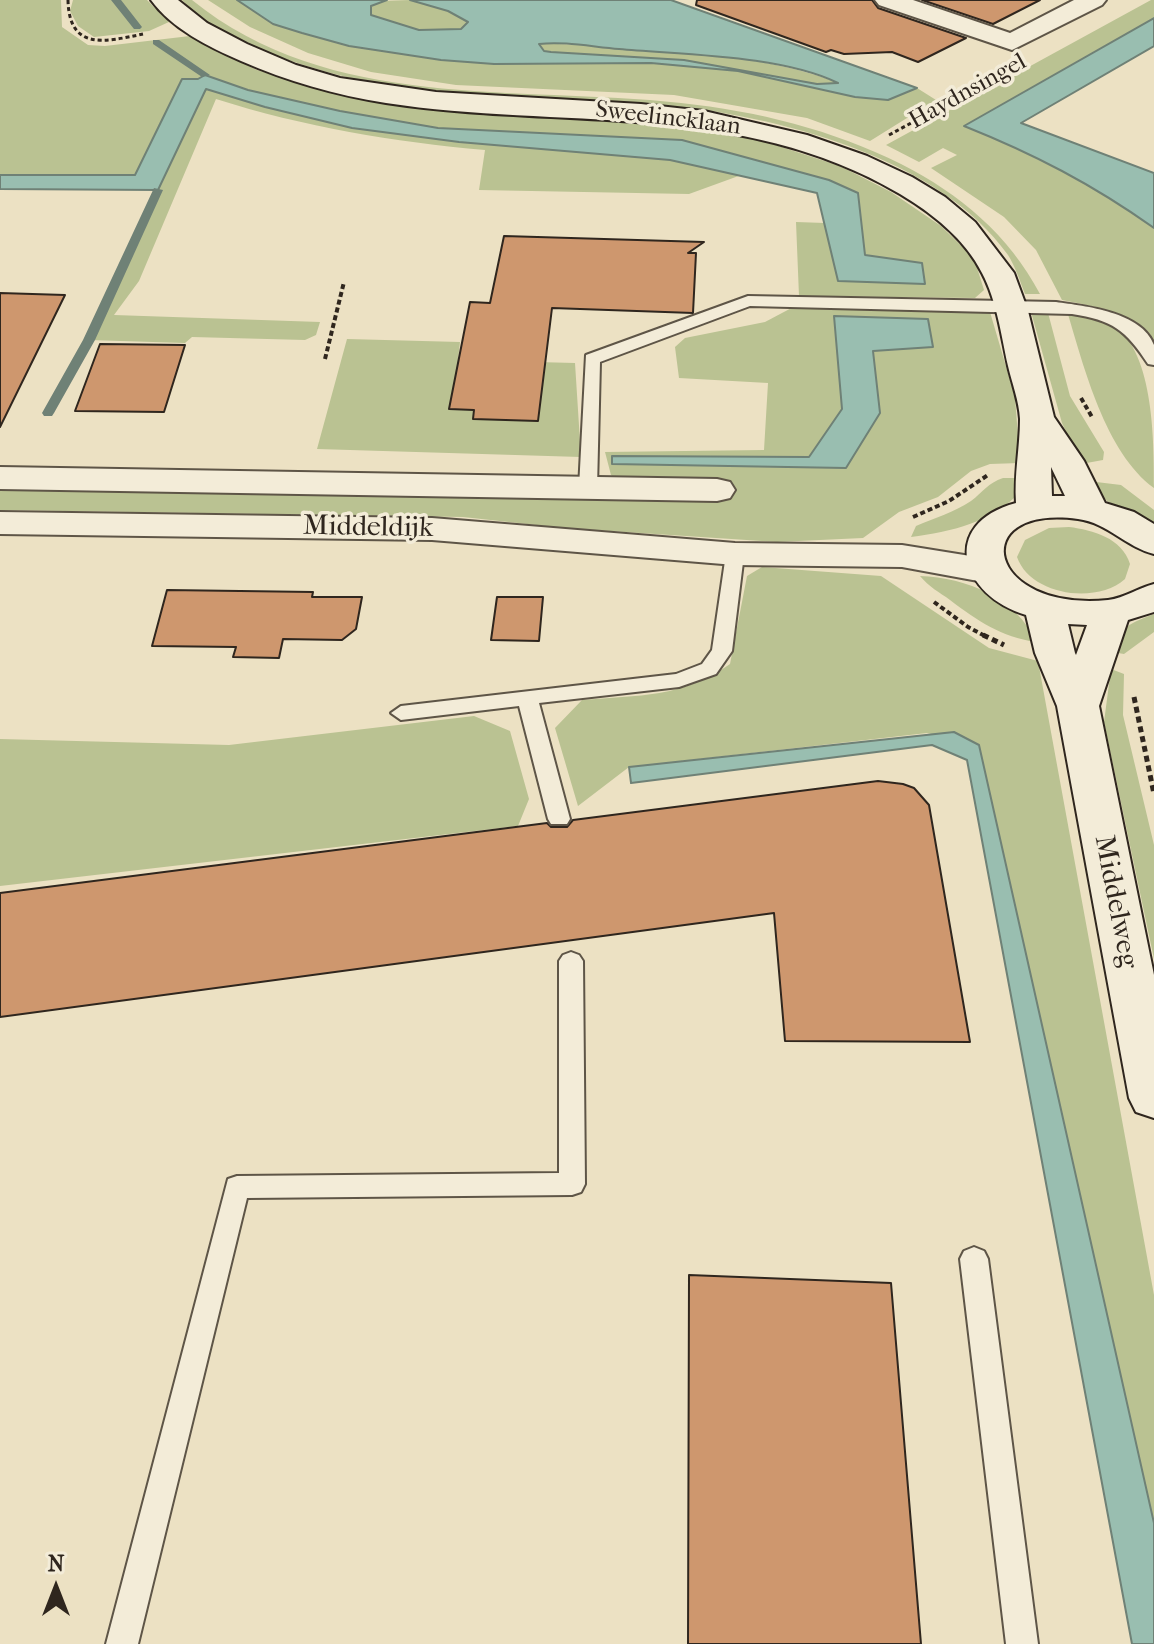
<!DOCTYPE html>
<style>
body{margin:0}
#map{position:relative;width:1154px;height:1644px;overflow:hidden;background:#ece1c3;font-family:"IM FELL French Canon",serif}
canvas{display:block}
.north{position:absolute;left:16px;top:1548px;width:80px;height:80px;-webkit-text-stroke:6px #f3ecd8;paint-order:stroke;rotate:0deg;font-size:22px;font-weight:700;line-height:32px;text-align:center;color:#2f261e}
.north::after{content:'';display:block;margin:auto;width:28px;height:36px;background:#2f261e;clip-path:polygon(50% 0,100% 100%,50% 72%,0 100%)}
</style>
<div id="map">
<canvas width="1154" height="1644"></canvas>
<div class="north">N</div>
</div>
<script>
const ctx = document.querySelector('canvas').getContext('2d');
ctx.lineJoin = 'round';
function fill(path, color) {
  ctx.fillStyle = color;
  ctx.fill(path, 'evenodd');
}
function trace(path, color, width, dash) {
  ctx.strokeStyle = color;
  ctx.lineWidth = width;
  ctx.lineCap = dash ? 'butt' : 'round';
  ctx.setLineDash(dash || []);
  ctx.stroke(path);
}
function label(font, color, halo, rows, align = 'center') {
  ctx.font = font + ' "IM FELL French Canon",serif';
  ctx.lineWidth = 7;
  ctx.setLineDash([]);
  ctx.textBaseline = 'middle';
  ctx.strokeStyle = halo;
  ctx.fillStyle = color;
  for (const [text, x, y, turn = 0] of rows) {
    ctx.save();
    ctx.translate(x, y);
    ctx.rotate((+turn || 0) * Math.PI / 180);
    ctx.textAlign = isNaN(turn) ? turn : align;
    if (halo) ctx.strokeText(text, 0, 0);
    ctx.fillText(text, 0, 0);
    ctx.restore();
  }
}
const green = new Path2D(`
 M 0,0 L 61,0 L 62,27 L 88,45 L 105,46 L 190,36 L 257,70 L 336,94 L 426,109 L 623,120 L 692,127 L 760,140 L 840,166 L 891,192 L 941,226 L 974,258 L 984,290 L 975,298 L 799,296 L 796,222 L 825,223 L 838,281 L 922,263 L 865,255 L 858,193 L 829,180 L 682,140 L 438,128 L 340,111 L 248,90 L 205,75 L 198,79 L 182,79 L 135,175 L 0,175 Z
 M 73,0 L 147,0 L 169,22 L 149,31 L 94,37 L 78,26 L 70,11 Z
 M 182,0 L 192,0 C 330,112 516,85 681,103 C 757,111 833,130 901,164 C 960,194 1009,235 1040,294 L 1025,294 C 1020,281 1015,266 1008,255 C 939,157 775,115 662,105 C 598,100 533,102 469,96 C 406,91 340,79 280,57 C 246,44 207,28 182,0 Z
 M 208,0 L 237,0 L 273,24 L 349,46 L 441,60 L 494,64 L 651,63 L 738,71 L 855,97 L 888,100 L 917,88 L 936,100 L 870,141 L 807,118 L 674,95 L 456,85 L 371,72 L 308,53 L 250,27 Z
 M 410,0 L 448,11 L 468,22 L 461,29 L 419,30 L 370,15 L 371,6 L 380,1 Z
 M 1151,0 L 1154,0 L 1154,18 L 965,126 C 1032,153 1095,186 1154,228 L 1154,345 C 1138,314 1095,306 1062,300 L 1036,250 L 1004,217 L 931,168 L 957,155 L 943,148 L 919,162 L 886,145 Z
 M 539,43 C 629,48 758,50 841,84 L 817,84 L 684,60 L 551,52 L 544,51 Z
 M 205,89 L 266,107 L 352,128 L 459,142 L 670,160 L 744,174 L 689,194 L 479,190 L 485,150 C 394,142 304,127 216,99 L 139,281 L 114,315 L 320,322 L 316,335 L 305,340 L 192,337 L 185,343 L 89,340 Z
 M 799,304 L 981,308 L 990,312 L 1015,397 L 1020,463 L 990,464 L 971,471 L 938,497 L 899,512 L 863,538 L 777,542 L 564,528 L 463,517 L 0,510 L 0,482 L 618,480 L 611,475 L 605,452 L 764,450 L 768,383 L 679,378 L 675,347 L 685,338 L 765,322 ZM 834,317 L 873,351 L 880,413 L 846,468 L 612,463 L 613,456 L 809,457 L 842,409 Z
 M 1047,309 L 1070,396 L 1104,452 L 1103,460 L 1081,464 L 1062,423 L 1031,312 Z
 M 1067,311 C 1080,315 1096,317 1109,322 C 1154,347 1154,438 1154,488 C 1105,452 1084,367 1067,311 Z
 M 347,339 L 460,342 L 458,360 L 575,363 L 581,457 L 317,449 Z
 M 1003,478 L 1021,478 L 1021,491 C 993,522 951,532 911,537 L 916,526 C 935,518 954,512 971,501 C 983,492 988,483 1003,478 Z
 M 1088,481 L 1121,485 L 1154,510 L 1154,529 L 1107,501 Z
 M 1069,527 C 1093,530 1122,538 1130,564 L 1125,579 C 1096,605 1030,595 1017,557 L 1025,540 L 1049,528 Z
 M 762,567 L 881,576 L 989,648 L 1038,661 L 1154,1295 L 1154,1523 L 979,745 L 927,733 L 629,767 L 578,806 L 555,728 L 582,700 C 639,695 682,698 730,664 L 747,576 Z
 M 920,576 C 967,578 1016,597 1036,642 C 1001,637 978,621 950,600 C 939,592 929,587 920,576 Z
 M 1154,614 L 1154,632 L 1124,654 L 1112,652 C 1116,628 1133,622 1154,614 Z
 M 1111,669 L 1124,674 L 1123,715 L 1154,845 L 1154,959 L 1104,722 Z
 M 474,716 L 510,731 L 529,799 L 518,826 L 0,886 L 0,739 L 229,745 Z`);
const water = new Path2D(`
 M 237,0 L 387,0 L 371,6 L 371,15 L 419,30 L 461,29 L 468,22 L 448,11 L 410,0 L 671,0 L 917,88 L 888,100 L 855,97 L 738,71 L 651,63 L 494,64 L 441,60 L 349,46 L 302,33 L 273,24 ZM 539,44 C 564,41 593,47 619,49 C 684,55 780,55 838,83 L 817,84 L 684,60 L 551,52 L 544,51 Z
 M 1154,18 L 1154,46 L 1021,123 L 1154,173 L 1154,228 C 1092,184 1034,154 964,126 Z
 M 205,75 L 248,90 L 340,111 L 438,128 L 682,140 L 829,180 L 858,193 L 865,255 L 922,263 L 925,284 L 838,281 L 817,193 L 670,160 L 459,142 L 352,128 L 265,107 L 206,89 L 158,190 L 0,189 L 0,175 L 135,175 L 182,79 L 198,79 Z
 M 834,316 L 928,319 L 933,347 L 873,351 L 880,413 L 846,468 L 612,464 L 612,456 L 809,457 L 842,409 Z
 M 954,732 L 979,745 L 1154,1523 L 1154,1644 L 1132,1644 L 967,760 L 932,745 L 631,783 L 629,767 Z`);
const stream = new Path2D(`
 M 111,0 L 121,0 L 142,27 L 140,29 L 134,29 Z
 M 153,40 L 159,40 L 210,75 L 202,77 L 153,44 Z
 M 154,188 L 163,190 L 95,340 L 54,413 L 52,416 L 44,416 L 42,413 L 83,340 Z`);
const building = new Path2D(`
 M 697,0 L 872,0 L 878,8 L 966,38 L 918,62 L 892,52 L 844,54 L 831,50 L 826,52 L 696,5 Z
 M 922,0 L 1040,0 L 993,24 Z
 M 504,236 L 704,242 L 688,253 L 696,253 L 693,313 L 552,308 L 538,421 L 473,419 L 474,410 L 449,409 L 470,302 L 490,303 Z
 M 0,293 L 65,295 L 0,427 Z
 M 100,344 L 185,345 L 164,412 L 75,411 Z
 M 167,590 L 313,592 L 312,597 L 362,597 L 356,629 L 342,640 L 283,639 L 279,658 L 233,657 L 236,647 L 152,646 Z
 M 497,597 L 543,597 L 539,641 L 491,640 Z
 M 878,781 L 903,784 L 914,788 L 929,805 L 970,1042 L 785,1041 L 774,913 L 0,1017 L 0,893 L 547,823 L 551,827 L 567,827 L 573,820 Z
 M 689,1275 L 891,1283 L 921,1644 L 688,1644 Z`);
const pathFar2 = new Path2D(`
 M 68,0 C 69,51 105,42 143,34
 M 889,135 L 1000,75`);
const pathFar1 = new Path2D(`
 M 325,359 L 344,282
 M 1081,398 L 1092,417
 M 913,517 L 949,501 L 988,475
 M 934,602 L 968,627 L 987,637`);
const path = new Path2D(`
 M 983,635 L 1004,645
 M 1134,697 L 1154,794`);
const lane = new Path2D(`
 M 748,296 L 1056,302 C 1085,306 1142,312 1154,345 C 1154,351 1154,360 1154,365 L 1148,364 C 1126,330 1112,320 1072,314 L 750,306 L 600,362 L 597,488 L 588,493 L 582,492 L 579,488 L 586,355 Z
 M 735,548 L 744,554 L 732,651 L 716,674 L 679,687 L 539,703 L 570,819 L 567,824 L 551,824 L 548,819 L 519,706 L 401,720 L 391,713 L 401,706 L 676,674 L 702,664 L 712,650 L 726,554 Z
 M 571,952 L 579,955 L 583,961 L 585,1184 L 581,1192 L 572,1195 L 247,1198 L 138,1644 L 106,1644 L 228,1179 L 237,1176 L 559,1173 L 559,961 L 563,955 Z
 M 974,1247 L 984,1251 L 988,1259 L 1038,1644 L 1006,1644 L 960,1259 L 964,1251 Z`);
const street = new Path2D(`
 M 875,0 L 913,0 L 1010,33 L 1074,0 L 1106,0 L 1102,5 L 1012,50 L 879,5 Z
 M 0,467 L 717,479 L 730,482 L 735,490 L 730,498 L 717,501 L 0,489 Z
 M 0,512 L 432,518 L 735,543 L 902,545 L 989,559 L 1003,563 L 1008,571 L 1003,579 L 989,583 L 902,567 L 735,565 L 432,540 L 0,534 Z`);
const secondary = new Path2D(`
 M 151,0 L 178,0 L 207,23 L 247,44 L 296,65 L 340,78 L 436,92 L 641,104 L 704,111 L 807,135 L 867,156 L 912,177 L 945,197 L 975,222 L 1014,273 L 1028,311 L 1054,417 L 1084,461 L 1105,503 L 1134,512 L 1154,524 L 1154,554 C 1126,547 1108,523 1078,519 C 965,504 986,612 1108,600 C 1125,598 1138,588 1154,584 L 1154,612 L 1128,620 L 1099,706 L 1154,975 L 1154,1118 L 1136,1112 L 1129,1098 L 1057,706 L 1035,653 L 1026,615 C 961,596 938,524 1016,503 C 1014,474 1020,447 1020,419 C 1019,401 1012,383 1008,366 C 1001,335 997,301 982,273 C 965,239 932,213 900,194 C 739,99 560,130 386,103 C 335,95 287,81 241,61 C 209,47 172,29 151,0 ZM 1051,467 L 1065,496 L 1052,496 ZM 1068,624 L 1087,625 L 1076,655 L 1075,653 Z`);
const farStreetnames = [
 ["Haydnsingel",968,92,-29],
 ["Sweelincklaan",668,119,7]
];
const streetNames = [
 ["Middeldijk",368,528,1],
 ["Middelweg",1115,902,79]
];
fill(green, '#bac292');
fill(water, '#99beb0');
trace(water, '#6f8176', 2);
fill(stream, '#6f8176');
fill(building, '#ce976e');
trace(building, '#2f261e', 2);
trace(lane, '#5e5547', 4);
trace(street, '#5e5547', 4);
trace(secondary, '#2f261e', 4);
trace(pathFar2, '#2f261e', 3, [4, 3]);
trace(pathFar1, '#2f261e', 4, [5, 3]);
trace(path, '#2f261e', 5, [6, 4]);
fill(lane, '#f3ecd8');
fill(street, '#f3ecd8');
fill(secondary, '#f3ecd8');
label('24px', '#2f261e', '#f3ecd8', farStreetnames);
label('28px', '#2f261e', '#f3ecd8', streetNames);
</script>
